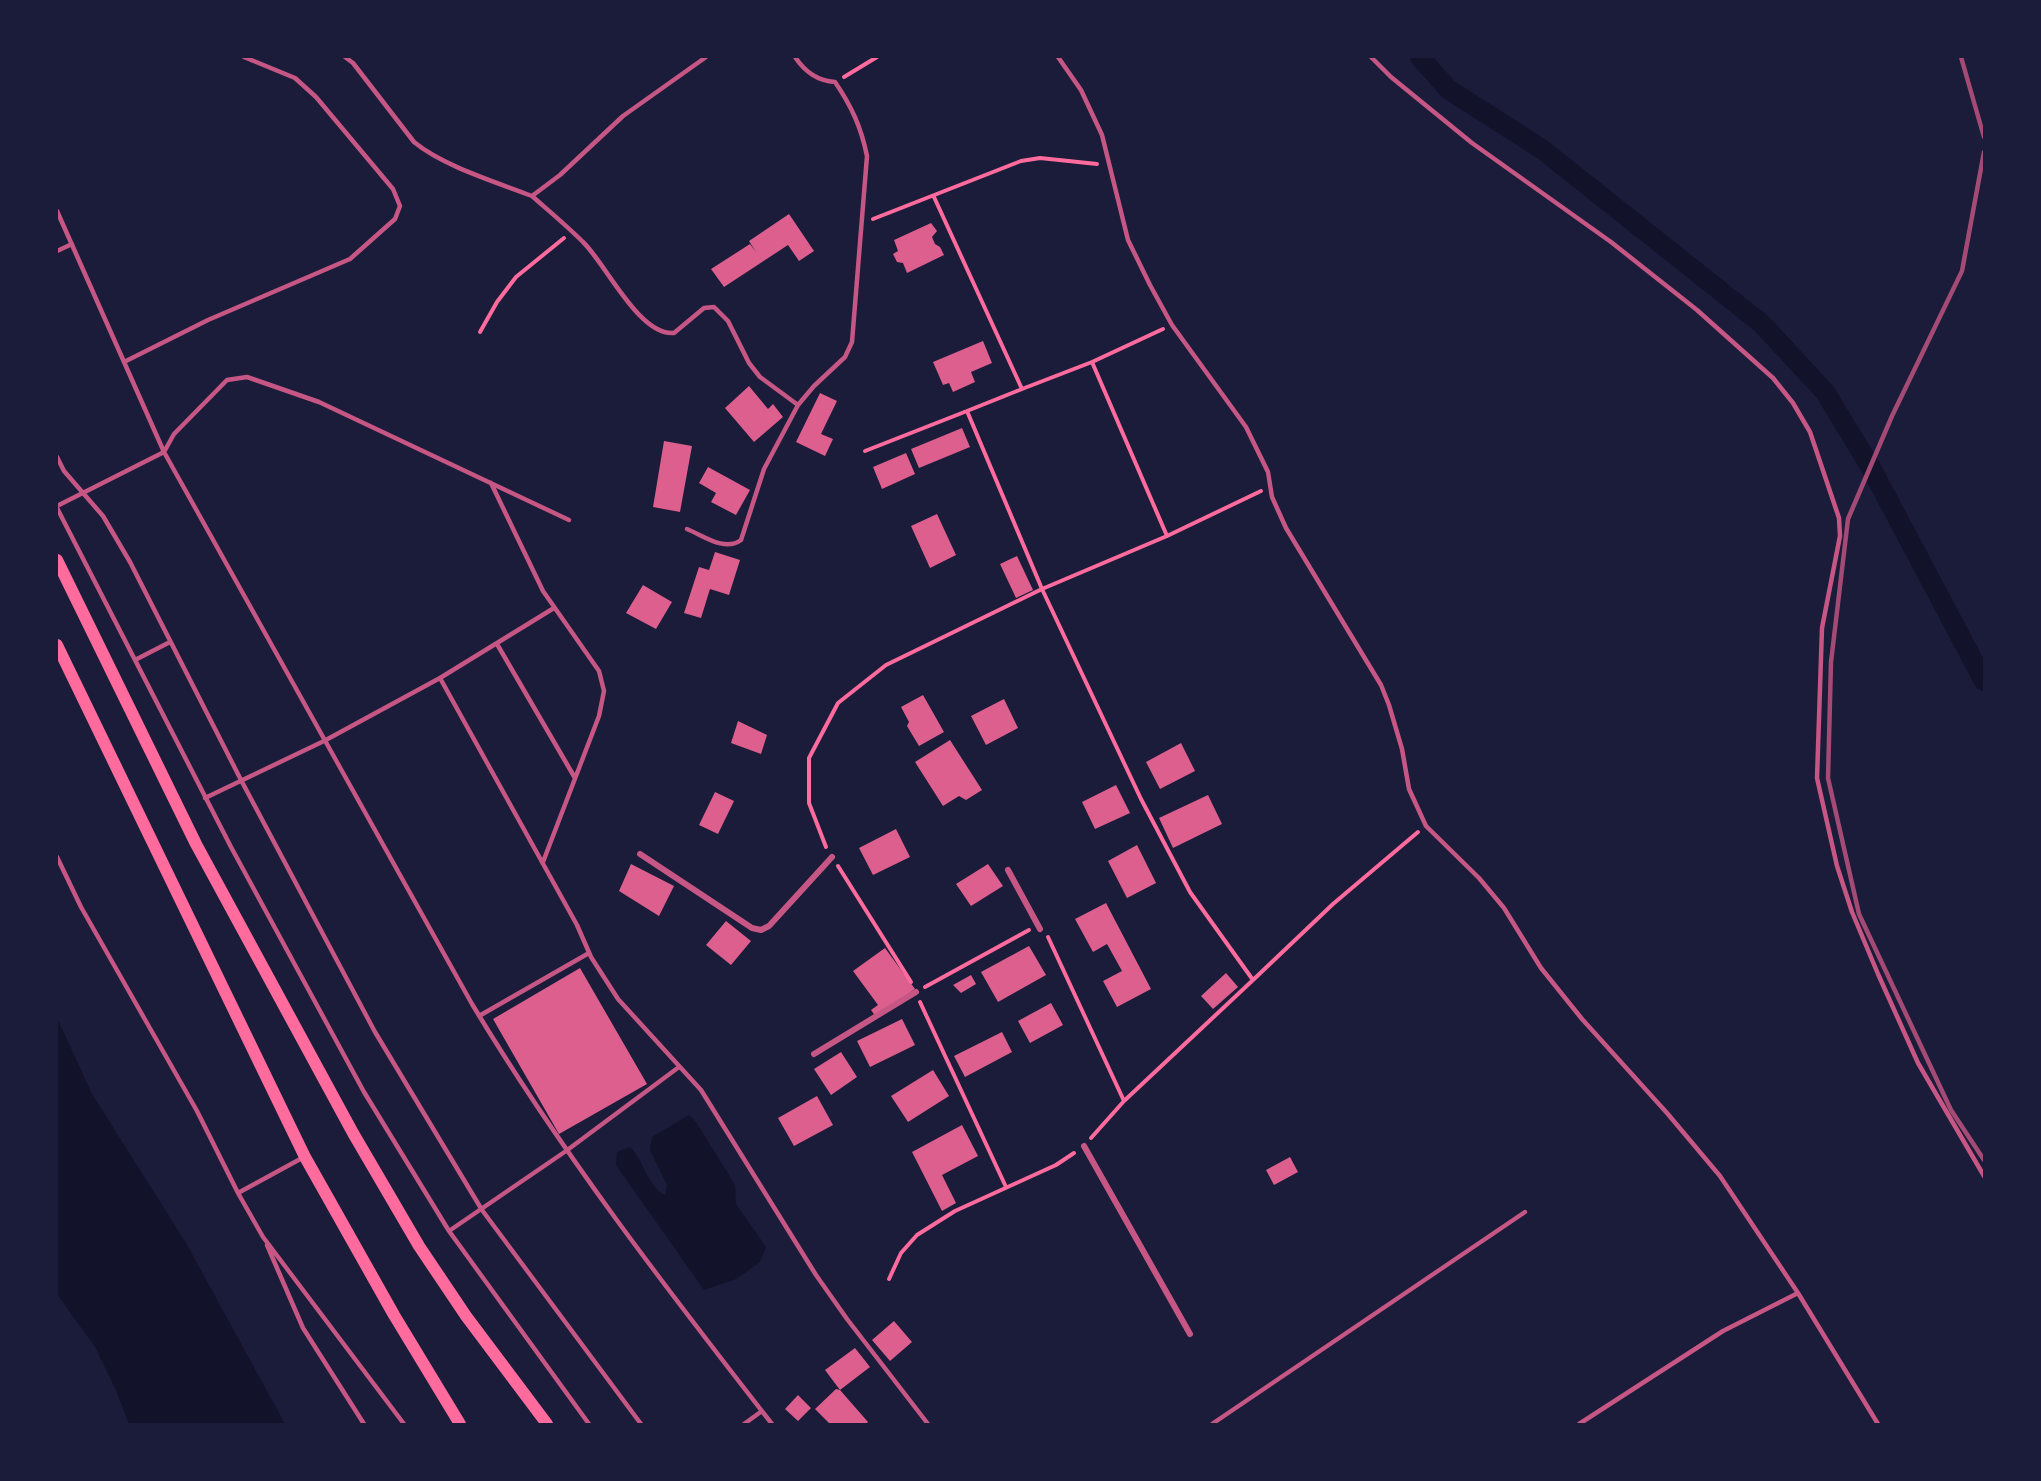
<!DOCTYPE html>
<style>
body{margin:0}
#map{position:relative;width:2041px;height:1481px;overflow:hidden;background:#1b1b3a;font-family:"Roboto Serif",serif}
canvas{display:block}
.frame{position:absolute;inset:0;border:58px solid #1b1b3a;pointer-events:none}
</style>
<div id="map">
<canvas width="2041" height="1481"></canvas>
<div class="frame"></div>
</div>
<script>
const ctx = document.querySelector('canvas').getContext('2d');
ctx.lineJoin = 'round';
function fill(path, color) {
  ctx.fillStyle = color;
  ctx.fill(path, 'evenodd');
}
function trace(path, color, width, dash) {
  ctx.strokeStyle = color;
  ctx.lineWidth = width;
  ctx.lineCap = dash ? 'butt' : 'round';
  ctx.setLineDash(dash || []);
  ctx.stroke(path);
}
const water = new Path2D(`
 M 57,1018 L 92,1094 L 186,1243 L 285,1424 L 129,1424 L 116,1390 L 95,1347 L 57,1294 Z
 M 689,1115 L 696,1122 L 735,1185 L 736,1204 L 766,1247 L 760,1262 L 736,1279 L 704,1290 L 616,1165 L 617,1152 L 630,1147 C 645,1162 646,1185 665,1195 L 667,1185 L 650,1150 L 652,1137 Z`);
const canal = new Path2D(`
 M 1420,57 L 1448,89 L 1543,150 L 1762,324 L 1825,392 L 1870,466 L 1984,681`);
const building = new Path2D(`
 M 789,214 L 814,251 L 799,261 L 788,245 L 724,287 L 711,269 L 750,244 L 756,252 L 749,241 Z
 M 931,223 L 937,231 L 932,237 L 935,244 L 940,247 L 944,255 L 907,273 L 903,263 L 897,262 L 893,254 L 898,251 L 894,240 Z
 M 983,341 L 992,363 L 971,372 L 975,382 L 953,392 L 949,383 L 943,385 L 933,362 Z
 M 749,386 L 768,409 L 773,404 L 783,417 L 754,442 L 725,408 Z
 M 820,393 L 837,401 L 821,434 L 833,439 L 825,456 L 796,442 Z
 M 962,428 L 970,447 L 919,468 L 911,449 Z
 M 664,441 L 692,446 L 680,512 L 653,507 Z
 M 906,453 L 915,474 L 882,489 L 873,467 Z
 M 708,467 L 750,490 L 736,515 L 711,502 L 716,493 L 699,483 Z
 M 937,514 L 956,555 L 930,568 L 911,526 Z
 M 715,552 L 740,560 L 729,595 L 710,589 L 701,618 L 684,613 L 699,567 L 709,570 Z
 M 1017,556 L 1033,590 L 1016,598 L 1000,564 Z
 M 643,585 L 672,602 L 656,629 L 626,613 Z
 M 923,695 L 944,732 L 919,746 L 907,726 L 909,722 L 901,707 Z
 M 1004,699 L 1018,728 L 986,745 L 971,716 Z
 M 738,721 L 767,735 L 761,754 L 731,743 Z
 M 950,740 L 982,790 L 966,800 L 959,796 L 943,806 L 915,762 Z
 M 1181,743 L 1195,771 L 1160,789 L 1146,762 Z
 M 1116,785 L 1130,813 L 1095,829 L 1082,802 Z
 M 715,792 L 734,801 L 718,834 L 699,825 Z
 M 1208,795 L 1222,824 L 1173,848 L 1159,818 Z
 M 896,829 L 910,857 L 873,875 L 859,848 Z
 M 1137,845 L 1156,883 L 1127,898 L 1108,861 Z
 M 631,864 L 674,886 L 659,916 L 619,891 Z
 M 988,864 L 1003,886 L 971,906 L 956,884 Z
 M 1106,903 L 1151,989 L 1117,1007 L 1103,981 L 1122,971 L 1107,944 L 1093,952 L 1075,919 Z
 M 726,921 L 751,941 L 731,965 L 706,945 Z
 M 1029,946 L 1046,975 L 998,1002 L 981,972 Z
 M 885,948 L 915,989 L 876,1017 L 871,1010 L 878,1005 L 853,971 Z
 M 580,968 L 647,1084 L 559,1134 L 493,1019 Z
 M 1226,973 L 1238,987 L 1213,1009 L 1201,996 Z
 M 971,975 L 976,984 L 961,993 L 953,985 Z
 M 1051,1003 L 1063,1025 L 1030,1043 L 1018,1021 Z
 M 902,1019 L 915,1045 L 870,1067 L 857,1041 Z
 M 1002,1032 L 1012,1052 L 965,1077 L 954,1056 Z
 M 841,1052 L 857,1077 L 831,1095 L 814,1069 Z
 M 933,1070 L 949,1096 L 908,1122 L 891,1096 Z
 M 817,1096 L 833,1125 L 794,1146 L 778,1118 Z
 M 962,1125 L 978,1156 L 942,1175 L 956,1203 L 942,1211 L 912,1152 Z
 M 1290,1157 L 1298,1172 L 1274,1185 L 1266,1170 Z
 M 894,1321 L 912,1342 L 890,1361 L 872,1340 Z
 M 855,1348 L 870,1367 L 840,1390 L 825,1370 Z
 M 836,1389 L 840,1390 L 868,1422 L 866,1424 L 830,1424 L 815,1409 Z
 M 798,1395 L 811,1408 L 798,1421 L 785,1409 Z`);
const path = new Path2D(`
 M 844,77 L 877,57
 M 934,197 L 1022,389 L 1092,362 L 1163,329
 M 873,219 L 1021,161 L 1040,158 L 1097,164
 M 480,332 L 497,302 L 516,277 L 564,238
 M 1092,362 L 1167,536 L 1261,491
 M 865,451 L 967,411
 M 1167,536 L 1042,589 L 1141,799 L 1190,892 L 1253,980 L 1333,904 L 1418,832
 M 826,847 L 809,803 L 809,758 L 838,703 L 886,665 L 1042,589 L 967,411 L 1022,389
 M 838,866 L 911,982
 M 1048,937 L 1124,1101
 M 925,987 L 1029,930
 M 920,1002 L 1006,1187
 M 1091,1138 L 1124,1101 L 1253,980
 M 889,1279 L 901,1253 L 917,1235 L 955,1211 L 1056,1165 L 1074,1153`);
const service = new Path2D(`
 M 345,57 L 353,63 L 414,142 C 443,166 496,182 532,196 L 560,175 L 623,116 L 706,57
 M 1058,57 L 1081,90 L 1102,135 L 1128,240 L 1150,285 L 1172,325 L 1246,427 L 1268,472 L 1272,497 L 1286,528 L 1381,685 L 1389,705 L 1402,749 L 1409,789 L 1426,826 L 1479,878 L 1504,908 L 1541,968 L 1582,1019 L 1667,1113 L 1720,1176 L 1798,1293 L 1878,1424
 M 1371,57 L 1391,77 L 1472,143 L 1611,242 L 1697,310 L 1773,378 L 1793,403 L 1810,432 L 1839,518 L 1840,536 L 1822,628 L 1817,778 L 1837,866 L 1852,912 L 1878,974 L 1918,1063 L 1984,1176
 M 532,196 C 549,211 567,226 583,242 C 606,264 639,336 674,333 L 704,308 L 714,307 L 728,321 L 749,363 L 760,377 L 798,405
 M 57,211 L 164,452 L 472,1004 C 561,1152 666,1288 772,1424
 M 57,251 L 72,244
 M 124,362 L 208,320 L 350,259 L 395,219 L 400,206 L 393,189 L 316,97 L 295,78 L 244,57
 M 57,457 L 64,471 L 103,516 L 130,562 L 241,780 L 375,1032 L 482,1210 L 641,1424
 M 491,483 L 543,591 L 599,671 L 604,691 L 599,716 L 543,862
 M 57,506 L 164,452 L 174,434 L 227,380 L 247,377 L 319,402 L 569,520
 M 57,508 L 231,847 L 364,1092 L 449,1231 L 589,1424
 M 687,529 C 704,536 725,552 741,540 L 764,469 L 798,405 L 814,386 L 845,357 L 852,342 L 867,156 C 861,127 852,107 835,82 C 817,81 805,72 795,57
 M 497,644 L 575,778
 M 135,660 L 170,642
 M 440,678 L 554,608
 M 205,798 L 324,741 L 440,678 L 577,925 L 591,957 L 618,999 L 701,1090 L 816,1275 L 847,1319 L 928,1424
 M 57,857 L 81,907 L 197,1111 L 238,1193 L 263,1237 L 404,1424
 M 479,1016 L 589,953
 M 238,1193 L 304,1157
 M 449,1231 L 566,1151 L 679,1067
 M 267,1245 L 303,1328 L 364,1424
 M 744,1424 L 762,1411
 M 1212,1424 L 1525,1212
 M 1579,1424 L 1723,1331 L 1798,1293`);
const minor = new Path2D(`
 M 640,854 L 752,928 L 761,930 L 769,926 L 832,857
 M 1008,870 L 1040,929
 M 814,1054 L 916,992
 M 1084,1146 L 1190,1334`);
const secondary = new Path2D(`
 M 57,560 L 196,844 L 353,1133 L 419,1246 L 466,1316 L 547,1424
 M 57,645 L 305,1157 L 394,1315 L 460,1424`);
const rail = new Path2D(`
 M 1961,57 L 1984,137
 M 1984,152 L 1962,271 L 1892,416 L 1848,519 L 1831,662 L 1828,778 L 1859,914 L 1951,1110 L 1984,1160`);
fill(water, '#12122b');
trace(canal, '#12122b', 20);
fill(building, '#dd5f8e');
trace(path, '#ff6b9d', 4);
trace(service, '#c65784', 4.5);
trace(minor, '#c65784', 6);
trace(secondary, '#ff6b9d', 12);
trace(rail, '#a44b75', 4.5);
</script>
